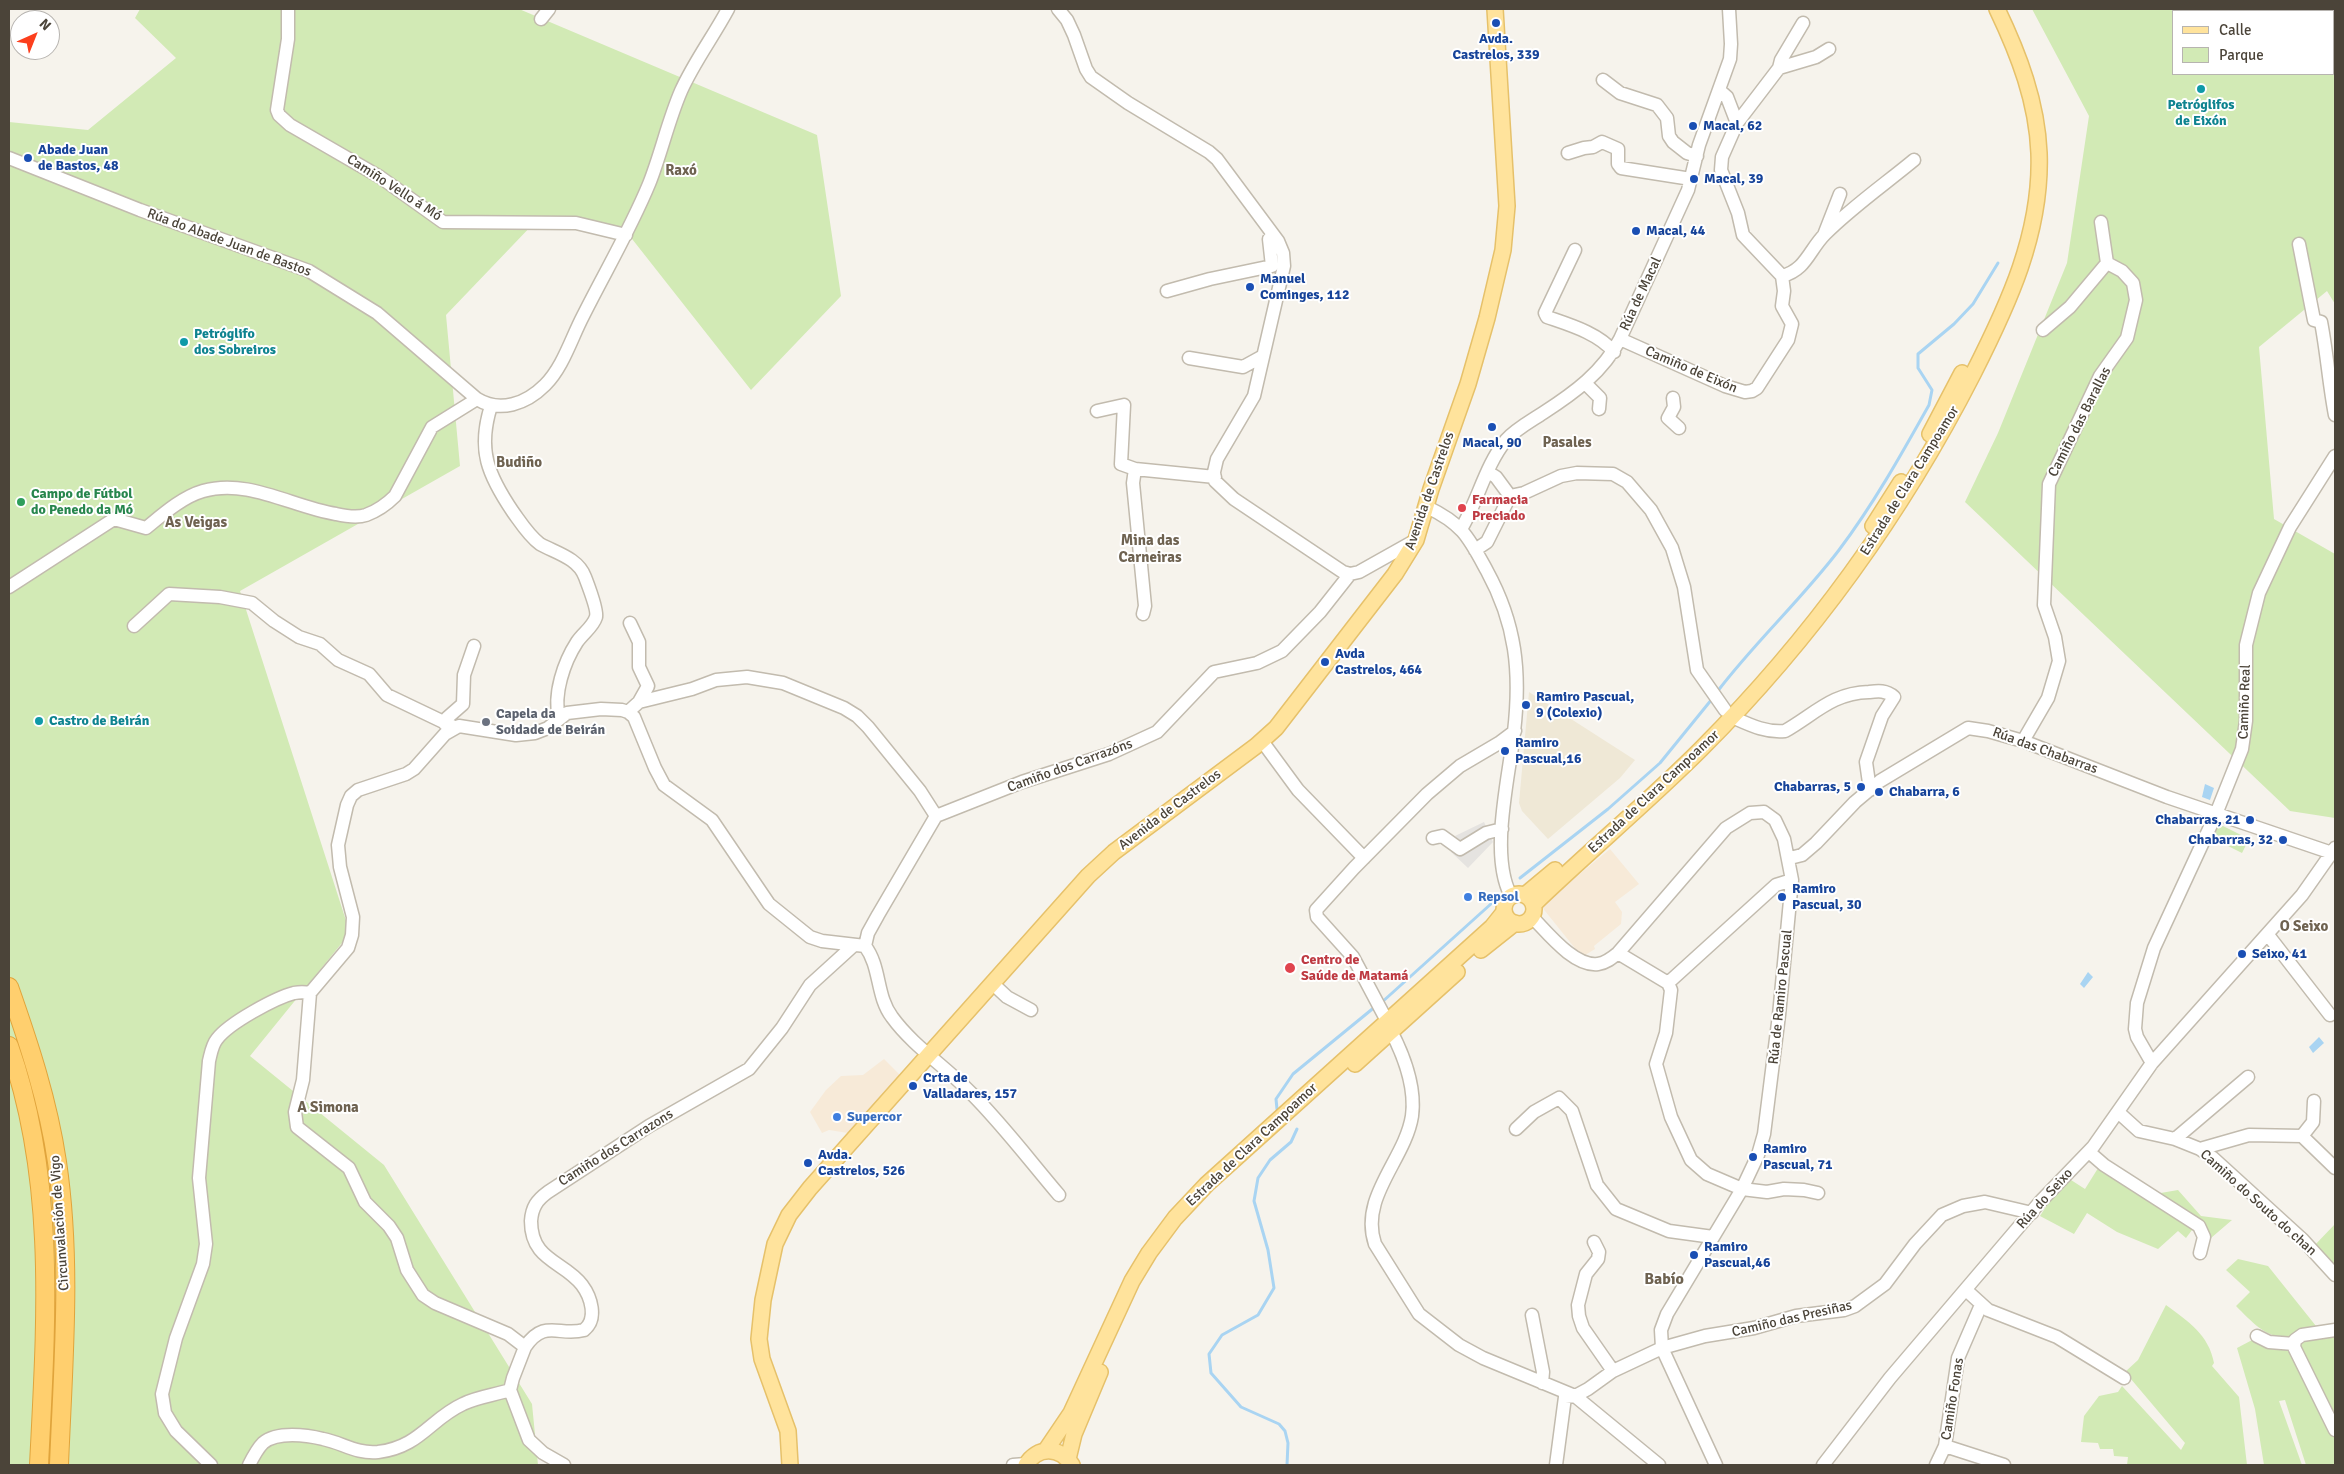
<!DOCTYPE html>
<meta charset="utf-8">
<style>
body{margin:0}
#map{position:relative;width:2344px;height:1474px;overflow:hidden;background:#f6f3ec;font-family:Signika,sans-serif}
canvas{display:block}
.frame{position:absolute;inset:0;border:10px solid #4b4439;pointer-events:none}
.legend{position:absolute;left:2172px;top:10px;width:162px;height:65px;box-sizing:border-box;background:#fff;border:1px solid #b7b4b0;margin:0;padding:6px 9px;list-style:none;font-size:15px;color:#4b4439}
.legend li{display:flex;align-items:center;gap:10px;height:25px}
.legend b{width:25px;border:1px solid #b7b4b0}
.north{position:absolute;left:10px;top:10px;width:50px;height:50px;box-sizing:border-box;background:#fff;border:1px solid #b7b4b0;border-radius:50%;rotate:44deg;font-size:14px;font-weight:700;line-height:20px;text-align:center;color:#4b4439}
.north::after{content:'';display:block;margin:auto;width:18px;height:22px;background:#fc3f1d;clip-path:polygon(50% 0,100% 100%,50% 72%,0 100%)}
</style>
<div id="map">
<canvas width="2344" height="1474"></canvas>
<div class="frame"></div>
<ul class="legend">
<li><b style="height:6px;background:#ffe39c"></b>Calle</li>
<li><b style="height:14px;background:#d2eab5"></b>Parque</li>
</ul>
<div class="north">N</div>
</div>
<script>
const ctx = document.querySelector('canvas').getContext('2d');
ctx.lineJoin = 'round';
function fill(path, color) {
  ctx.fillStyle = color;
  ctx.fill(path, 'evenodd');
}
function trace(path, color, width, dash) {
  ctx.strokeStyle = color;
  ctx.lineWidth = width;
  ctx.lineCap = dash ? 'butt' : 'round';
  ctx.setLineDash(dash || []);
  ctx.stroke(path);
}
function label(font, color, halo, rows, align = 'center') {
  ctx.font = font + ' Signika,sans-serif';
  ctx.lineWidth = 4;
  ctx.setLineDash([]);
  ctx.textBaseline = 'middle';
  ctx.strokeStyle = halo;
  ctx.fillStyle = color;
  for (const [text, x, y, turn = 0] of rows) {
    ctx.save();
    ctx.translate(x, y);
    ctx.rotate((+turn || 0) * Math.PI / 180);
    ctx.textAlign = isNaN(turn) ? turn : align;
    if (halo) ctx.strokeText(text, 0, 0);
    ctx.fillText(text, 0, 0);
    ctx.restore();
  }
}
const commercial = new Path2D(`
 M 1610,849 L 1639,884 L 1615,902 L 1622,912 L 1621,924 L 1594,946 L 1595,949 L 1582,957 L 1541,906 Z
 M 884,1059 L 900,1075 L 848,1133 L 829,1130 L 822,1133 L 810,1112 L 826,1090 L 841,1076 L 863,1075 Z`);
const education = new Path2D(`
 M 1529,692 L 1635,760 L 1620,778 L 1548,839 L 1522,811 L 1519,803 Z`);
const green = new Path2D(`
 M 140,9 L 519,9 L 817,135 L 841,296 L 751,390 L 625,230 L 535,222 L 446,315 L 460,466 L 240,591 L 350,933 L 250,1056 L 384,1165 L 532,1404 L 538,1465 L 9,1465 L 9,122 L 88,130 L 176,58 L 135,18 Z
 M 2032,9 L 2335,9 L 2335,304 L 2327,291 L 2259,347 L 2274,519 L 2335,554 L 2335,818 L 2290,811 L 1965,502 L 1998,433 L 2067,263 L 2089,116 ZM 2173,11 L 2333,11 L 2333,74 L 2173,74 Z
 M 2217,823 L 2249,839 L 2242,853 L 2210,837 Z
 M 2100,1165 L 2155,1194 L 2178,1190 L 2201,1216 L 2232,1220 L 2211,1238 L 2192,1230 L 2186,1238 L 2178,1231 L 2158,1249 L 2117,1232 L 2087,1213 L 2074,1234 L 2040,1216 L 2056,1191 L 2059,1193 L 2071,1180 L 2085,1189 Z
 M 2335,1224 L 2335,1272 L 2313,1247 Z
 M 2238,1259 L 2268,1266 L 2316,1326 C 2312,1329 2308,1331 2303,1333 C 2273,1346 2256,1326 2236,1306 L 2250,1292 L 2226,1270 Z
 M 2166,1305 C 2188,1321 2209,1335 2214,1363 L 2212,1366 L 2239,1397 L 2247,1465 L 2127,1465 L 2128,1457 L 2114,1456 L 2113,1449 L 2100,1449 L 2098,1443 L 2081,1442 L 2084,1416 L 2099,1396 L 2118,1392 L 2122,1386 L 2181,1450 L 2185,1443 L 2125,1372 L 2138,1360 Z
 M 2335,1334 L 2335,1424 L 2296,1345 L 2302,1339 Z
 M 2256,1338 L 2292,1347 L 2335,1435 L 2335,1465 L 2306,1465 L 2285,1400 L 2279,1401 L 2302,1465 L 2264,1465 L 2255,1409 L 2237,1348 Z`);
const parking = new Path2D(`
 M 1484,822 L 1493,842 L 1468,868 L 1451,852 L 1460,842 L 1455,836 Z`);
const water = new Path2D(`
 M 2205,784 L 2214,788 L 2210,800 L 2202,797 Z
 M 2088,972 L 2093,977 L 2084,988 L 2080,984 Z
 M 2319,1037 L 2324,1043 L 2313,1053 L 2309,1047 Z`);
const stream = new Path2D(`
 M 1717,692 C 1755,642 1801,600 1839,550 C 1873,505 1901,455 1929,405 L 1932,390 L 1918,368 L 1918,354 L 1954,324 L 1973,304 L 1998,263
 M 1520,878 L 1608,809 L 1660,763 L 1712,699
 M 1381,1003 L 1492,903
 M 1277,1109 L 1276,1099 L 1293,1074 L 1376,1006
 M 1287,1465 L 1288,1443 L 1285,1431 L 1279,1424 L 1241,1407 L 1211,1373 L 1209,1354 L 1222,1335 L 1258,1315 L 1274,1288 L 1268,1250 L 1254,1201 L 1258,1178 L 1270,1160 L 1291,1142 L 1297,1129`);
const minor = new Path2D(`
 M 288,9 L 288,39 L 277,110 L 279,115 L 290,125 L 380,177 L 443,222 L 576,223 L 626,235
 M 1058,9 L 1067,20 L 1074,35 L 1086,69 L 1091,77 L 1128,103 L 1209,152 L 1217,159 L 1278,241 L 1283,253 L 1284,266 L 1254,396 L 1217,459 L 1214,472 L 1215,481 L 1234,499 L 1343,572 L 1350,574 L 1359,572 L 1416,540
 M 541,19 L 549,9
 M 1803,23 L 1781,60 L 1779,68 L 1737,123 L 1722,157 L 1721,170 L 1738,213 L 1743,235 L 1782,276 C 1806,270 1809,250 1825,234 C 1852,207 1885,184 1914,160
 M 1779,68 L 1816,57 L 1829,49
 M 1603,80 L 1620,93 L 1657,105 L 1667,118 L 1669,136 L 1673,142 L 1687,153 L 1697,156
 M 1719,90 L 1727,97 L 1737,123
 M 1568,153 L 1584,148 L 1593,147 L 1602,142 L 1618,149 L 1618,164 L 1621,168 L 1691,179
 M 9,158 L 140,210 L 309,271 L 377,313 L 477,399 C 500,413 526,404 545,385 C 563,367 571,339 583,316 C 605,272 630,230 649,184 C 661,154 668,121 681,91 C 694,62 713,37 728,9
 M 2101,222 L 2107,263
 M 1824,235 L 1840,194
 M 2299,244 L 2314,320 L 2321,322 C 2327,353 2329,384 2335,415
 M 1575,250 L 1545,313 L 1547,317 C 1570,325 1598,333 1614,352
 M 1167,291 L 1210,279 L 1272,266 L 1269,239 L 1273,235
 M 1620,339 L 1725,386 L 1745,392 L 1752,391 L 1757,388 L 1788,340 L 1792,324 L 1782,306 L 1784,291 L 1782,276
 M 1189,358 L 1243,367 L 1263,356
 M 1585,383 L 1600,398 L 1599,409
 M 1673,398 L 1674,407 L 1668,418 L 1679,428
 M 491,406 C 477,450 488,475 513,512 C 521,523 529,536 540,544 C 556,553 578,558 585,577 C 588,585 598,610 596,617 C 593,627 583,633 577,642 C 564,662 553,694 559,718
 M 1097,411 L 1124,405 L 1121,464 L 1135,469 L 1215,477
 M 1135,469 L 1133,483 L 1145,606 L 1143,614
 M 1488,472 L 1496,477 L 1510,496
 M 1427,507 C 1463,524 1469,538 1487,571 C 1516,624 1521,672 1514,732 C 1509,778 1489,855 1511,896
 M 1461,529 C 1478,501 1485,466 1506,440 C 1516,429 1531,421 1543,413 C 1574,393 1603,372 1620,339 L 1688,190 L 1699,145 L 1730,59 L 1731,44 L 1729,9
 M 1475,550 L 1487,542 L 1510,496 L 1524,493 L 1561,476 L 1577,473 L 1613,474 L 1627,482 L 1651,510 L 1672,548 L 1684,587 L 1697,670 L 1725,710
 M 9,587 L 114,519 L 146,528 C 162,515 182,497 203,491 C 248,478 292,507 336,514 C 345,516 357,518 366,515 C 377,511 387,504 395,496 L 432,427 L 477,399
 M 630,623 L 639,642 L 639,667 L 648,686 L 639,702
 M 134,626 L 169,594 L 220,597 L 252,603 L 274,621 L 299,637 L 320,644 L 338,660 L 369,674 L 387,695 L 454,727
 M 628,712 L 639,702 L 692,689 L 716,680 L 747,677 L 783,683 L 844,708 L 857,716 L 868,727 L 920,791 L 936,816
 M 1732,717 C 1750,725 1766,733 1785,731 C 1815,714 1832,693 1869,692 C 1878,691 1886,690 1894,697 L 1882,716 L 1866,762 L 1870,790
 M 445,724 L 447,718 L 463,704 L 464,675 L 474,646
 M 1262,741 L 1298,790 L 1364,858
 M 2023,741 L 2048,698 L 2059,661 L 2055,637 L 2044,605 L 2049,484 L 2100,376 L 2127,338 L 2136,300 L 2133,283 L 2122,271 L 2107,263 L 2070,307 L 2043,330
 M 1433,838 L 1442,836 L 1460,849 L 1486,833 L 1502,829
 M 1790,858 L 1802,855 L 1816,843 L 1855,802 L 1880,781 L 1968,728 L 1988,731 L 2023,741 L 2167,797 L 2332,853
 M 1532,917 C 1547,932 1574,967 1598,964 C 1606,963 1612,958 1618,953 L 1726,828 L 1750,813 L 1764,812 L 1775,820 L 1784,839 L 1792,880 L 1779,1015 L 1764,1134 L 1758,1155 L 1742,1189 L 1667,1314 L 1661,1330 L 1662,1348 L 1716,1465
 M 2268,935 L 2330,1015
 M 865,946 L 868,933 L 878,915 L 936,816 L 1022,782 L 1109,754 L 1157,732 L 1214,672 L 1257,663 L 1282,651 L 1320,612 L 1350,574
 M 1618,953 L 1668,983 L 1776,885 L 1792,880
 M 992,983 L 1007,997 L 1031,1010
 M 1668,983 L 1671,990 L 1666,1033 L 1656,1064 L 1671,1117 L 1691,1160 L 1707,1174 L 1742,1189 L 1767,1192 L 1784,1189 L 1804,1190 L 1818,1193
 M 1387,1021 L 1353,957 L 1317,917 L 1316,910 L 1354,868 L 1427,794 L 1460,766 L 1499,743 L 1515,731
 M 1391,1031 C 1404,1056 1416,1086 1412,1116 C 1405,1160 1359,1197 1375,1244 L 1419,1314 L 1459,1345 L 1483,1358 L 1575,1396 L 1659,1465
 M 2152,1063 L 2137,1037 L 2135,1029 L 2137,1003 L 2154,948 L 2216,814 L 2242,749 L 2246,721 L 2246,645 L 2259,593 L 2290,527 L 2335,456
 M 2118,1112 L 2139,1131 L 2175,1139 L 2200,1149 L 2213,1158 L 2303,1240 L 2335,1275
 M 1516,1129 L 1534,1112 L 1559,1098 L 1572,1111 L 1597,1185 L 1616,1209 L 1669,1231 L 1713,1237
 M 2302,1136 L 2313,1122 L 2314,1101
 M 2175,1139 L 2248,1077
 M 2200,1149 L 2249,1135 L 2302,1136 L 2335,1168
 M 2089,1152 L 2104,1165 L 2199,1226 L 2204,1237 L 2200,1253
 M 1594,1242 L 1599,1252 L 1598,1259 L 1586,1274 L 1578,1305 L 1579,1316 L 1583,1328 L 1613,1371
 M 1966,1290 L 1988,1310 L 2057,1337 L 2124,1378
 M 1532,1315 L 1543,1372 L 1542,1383
 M 2335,1330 L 2302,1335 L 2295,1340 L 2294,1347 L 2335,1430
 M 2257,1336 L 2269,1342 L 2294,1344
 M 525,1347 C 545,1318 559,1337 584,1330 C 598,1319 591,1297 582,1285 C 564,1261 531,1261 531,1221 C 532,1207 537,1200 548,1192 L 649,1126 L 749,1069 L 782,1028 L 810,985 L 854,945
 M 1945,1446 L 2004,1465
 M 211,1465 L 176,1431 L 165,1413 L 162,1394 L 176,1338 L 203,1264 L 206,1244 L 199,1178 L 209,1061 C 211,1053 212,1045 217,1039 C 229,1023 275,998 294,993 C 299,992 305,992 310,993
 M 249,1465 C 253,1457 257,1449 263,1443 C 277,1431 307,1435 323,1439 C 343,1443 356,1454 378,1452 C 420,1447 430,1419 463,1404 C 477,1397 495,1395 510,1390
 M 564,1465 L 543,1453 L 529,1440 L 510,1390 L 513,1378 L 525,1347 L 508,1334 L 435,1303 L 423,1295 L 407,1270 L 397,1238 L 389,1226 L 365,1202 L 349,1168 L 297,1127 L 295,1112 L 303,1080 L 310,993 L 348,948 L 352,935 L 353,917 L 340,867 L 338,845 L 347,805 L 351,796 L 358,790 L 406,774 L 414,769 L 445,734 L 459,726 L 516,735 L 535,733 L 548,728 L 567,713 L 601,709 L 622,710 L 628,712 L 634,717 L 655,768 L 664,785 L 712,820 L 769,904 L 810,937 L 822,941 L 865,946 C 881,967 876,996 892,1017 C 913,1046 946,1067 971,1093 C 1003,1125 1030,1161 1059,1195
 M 1013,1465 L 1026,1464
 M 1556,1465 L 1565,1397 L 1575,1396 L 1588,1389 L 1613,1371 L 1662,1348 L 1705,1336 L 1754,1328 L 1796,1316 L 1844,1310 L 1855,1306 L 1885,1284 L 1915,1244 L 1942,1215 L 1963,1206 L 1985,1202 L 2032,1213
 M 1823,1465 L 1890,1378 L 2040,1202 L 2093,1147 L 2152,1063 L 2302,895 L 2335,848
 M 1936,1465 L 1945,1446 L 1958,1358 L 1981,1305`);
const major = new Path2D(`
 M 1930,434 L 1962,373
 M 1873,526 L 1901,482
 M1504 909a15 15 0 1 1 30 0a15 15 0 1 1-30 0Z
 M 1525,895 L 1555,870
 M 1534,904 C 1589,851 1647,803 1701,749 C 1811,639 1902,513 1973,374 C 2008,305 2042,233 2039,153 C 2037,102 2019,55 1997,9
 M 1481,950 L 1515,923
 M 1355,1064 L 1457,972
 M 1046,1450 L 1071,1413 L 1132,1281 L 1149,1253 L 1175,1218 L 1207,1184 L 1492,927 L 1504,912
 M 1068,1459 L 1074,1434 L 1100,1372
 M 790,1465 L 788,1431 L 762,1359 L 759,1339 L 763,1300 L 775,1244 L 789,1215 L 810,1188 L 1088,876 L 1114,852 L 1256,746 L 1276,728 L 1395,574 L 1416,540 L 1431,489 L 1468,384 L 1487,318 L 1503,250 L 1507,206 L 1495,9
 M 1026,1465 C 1037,1446 1060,1446 1072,1465`);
const highway = new Path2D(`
 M 9,987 C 29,1044 48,1101 57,1162 C 72,1262 63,1364 59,1465
 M 9,1046 C 57,1181 46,1325 39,1465`);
const markers = [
 [1496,23,5,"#1a4fb4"],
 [2201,89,5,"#0f9aa8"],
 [1693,126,5,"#1a4fb4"],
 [28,158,5,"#1a4fb4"],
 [1694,179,5,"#1a4fb4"],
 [1636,231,5,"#1a4fb4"],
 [1250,287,5,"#1a4fb4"],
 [184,342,5,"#0f9aa8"],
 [1492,427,5,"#1a4fb4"],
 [21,502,5,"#2e9e5b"],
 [1462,508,5,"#e0444e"],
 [1325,662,5,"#1a4fb4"],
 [1526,705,5,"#1a4fb4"],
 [39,721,5,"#0f9aa8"],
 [486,722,5,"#6b7280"],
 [1505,751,5,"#1a4fb4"],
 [1861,787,5,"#1a4fb4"],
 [1879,792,5,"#1a4fb4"],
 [2250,820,5,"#1a4fb4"],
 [2283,840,5,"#1a4fb4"],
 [1468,897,5,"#3f7fe0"],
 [1782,897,5,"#1a4fb4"],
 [2242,954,5,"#1a4fb4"],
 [1290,968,6,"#e0444e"],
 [913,1086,5,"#1a4fb4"],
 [837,1117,5,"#3f7fe0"],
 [1753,1157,5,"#1a4fb4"],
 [808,1163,5,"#1a4fb4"],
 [1694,1255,5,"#1a4fb4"]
];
const transitNames = [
 ["Avda.",1496,39,"center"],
 ["Castrelos, 339",1496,55,"center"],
 ["Macal, 62",1703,126],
 ["Abade Juan",38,150],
 ["de Bastos, 48",38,166],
 ["Macal, 39",1704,179],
 ["Macal, 44",1646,231],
 ["Manuel",1260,279],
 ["Cominges, 112",1260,295],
 ["Macal, 90",1492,443,"center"],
 ["Avda",1335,654],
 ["Castrelos, 464",1335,670],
 ["Ramiro Pascual,",1536,697],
 ["9 (Colexio)",1536,713],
 ["Ramiro",1515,743],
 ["Pascual,16",1515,759],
 ["Chabarras, 5",1851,787,"right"],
 ["Chabarra, 6",1889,792],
 ["Chabarras, 21",2240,820,"right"],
 ["Chabarras, 32",2273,840,"right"],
 ["Ramiro",1792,889],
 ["Pascual, 30",1792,905],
 ["Seixo, 41",2252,954],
 ["Crta de",923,1078],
 ["Valladares, 157",923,1094],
 ["Ramiro",1763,1149],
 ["Pascual, 71",1763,1165],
 ["Avda.",818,1155],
 ["Castrelos, 526",818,1171],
 ["Ramiro",1704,1247],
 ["Pascual,46",1704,1263]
];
const cultureNames = [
 ["Petróglifos",2201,105,"center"],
 ["de Eixón",2201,121,"center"],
 ["Petróglifo",194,334],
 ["dos Sobreiros",194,350],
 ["Castro de Beirán",49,721]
];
const streetNames = [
 ["Camiño Vello á Mó",394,188,33],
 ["Rúa do Abade Juan de Bastos",229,243,20],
 ["Rúa de Macal",1641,294,-65],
 ["Camiño de Eixón",1691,370,23],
 ["Camiño das Barallas",2080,422,-63],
 ["Estrada de Clara Campoamor",1910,481,-58],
 ["Avenida de Castrelos",1430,491,-71],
 ["Camiño Real",2245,702,-88],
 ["Rúa das Chabarras",2045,751,20],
 ["Camiño dos Carrazóns",1070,766,-20],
 ["Estrada de Clara Campoamor",1654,792,-43],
 ["Avenida de Castrelos",1170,810,-37],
 ["Rúa de Ramiro Pascual",1781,997,-84],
 ["Estrada de Clara Campoamor",1252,1145,-43],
 ["Camiño dos Carrazons",616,1148,-32],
 ["Rúa do Seixo",2045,1199,-48],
 ["Camiño do Souto do chan",2258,1203,42],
 ["Circunvalación de Vigo",60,1223,-94],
 ["Camiño das Presiñas",1792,1319,-13],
 ["Camiño Fonas",1953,1399,-81]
];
const leisureNames = [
 ["Campo de Fútbol",31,494],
 ["do Penedo da Mó",31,510]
];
const healthNames = [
 ["Farmacia",1472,500],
 ["Preciado",1472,516],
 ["Centro de",1301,960],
 ["Saúde de Matamá",1301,976]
];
const worshipNames = [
 ["Capela da",496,714],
 ["Soidade de Beirán",496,730]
];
const shopNames = [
 ["Repsol",1478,897],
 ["Supercor",847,1117]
];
const neighbourhoodNames = [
 ["Raxó",681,171],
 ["Pasales",1567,443],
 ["Budiño",519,463],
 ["As Veigas",196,523],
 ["Mina das",1150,541],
 ["Carneiras",1150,558],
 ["O Seixo",2304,927],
 ["A Simona",328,1108]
];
const quarterNames = [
 ["Babío",1664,1280]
];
fill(commercial, '#f7ead8');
fill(education, '#efe8d6');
fill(green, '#d2eab5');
fill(parking, '#e5e3e0');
fill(water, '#a9d4f2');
trace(stream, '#a9d4f2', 3);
trace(minor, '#c2bbae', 15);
trace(major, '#e6c16a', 18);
trace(highway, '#e0a43c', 20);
trace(minor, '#fff', 12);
trace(major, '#ffe39c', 15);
trace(highway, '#ffcf6e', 18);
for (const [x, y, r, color] of markers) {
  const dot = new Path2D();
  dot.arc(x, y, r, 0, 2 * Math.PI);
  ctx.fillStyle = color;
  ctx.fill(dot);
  trace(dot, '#fff', 2);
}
label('bold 14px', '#164399', '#fff', transitNames, 'left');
label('bold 14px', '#0d838f', '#fff', cultureNames, 'left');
label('14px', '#4b4439', '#fff', streetNames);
label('bold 14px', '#27864d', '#fff', leisureNames, 'left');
label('bold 14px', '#be3a42', '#fff', healthNames, 'left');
label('bold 14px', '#5b616d', '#fff', worshipNames, 'left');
label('bold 14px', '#366cbe', '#fff', shopNames, 'left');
label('bold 15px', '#6e6250', '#fff', neighbourhoodNames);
label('bold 16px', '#6e6250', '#fff', quarterNames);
</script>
